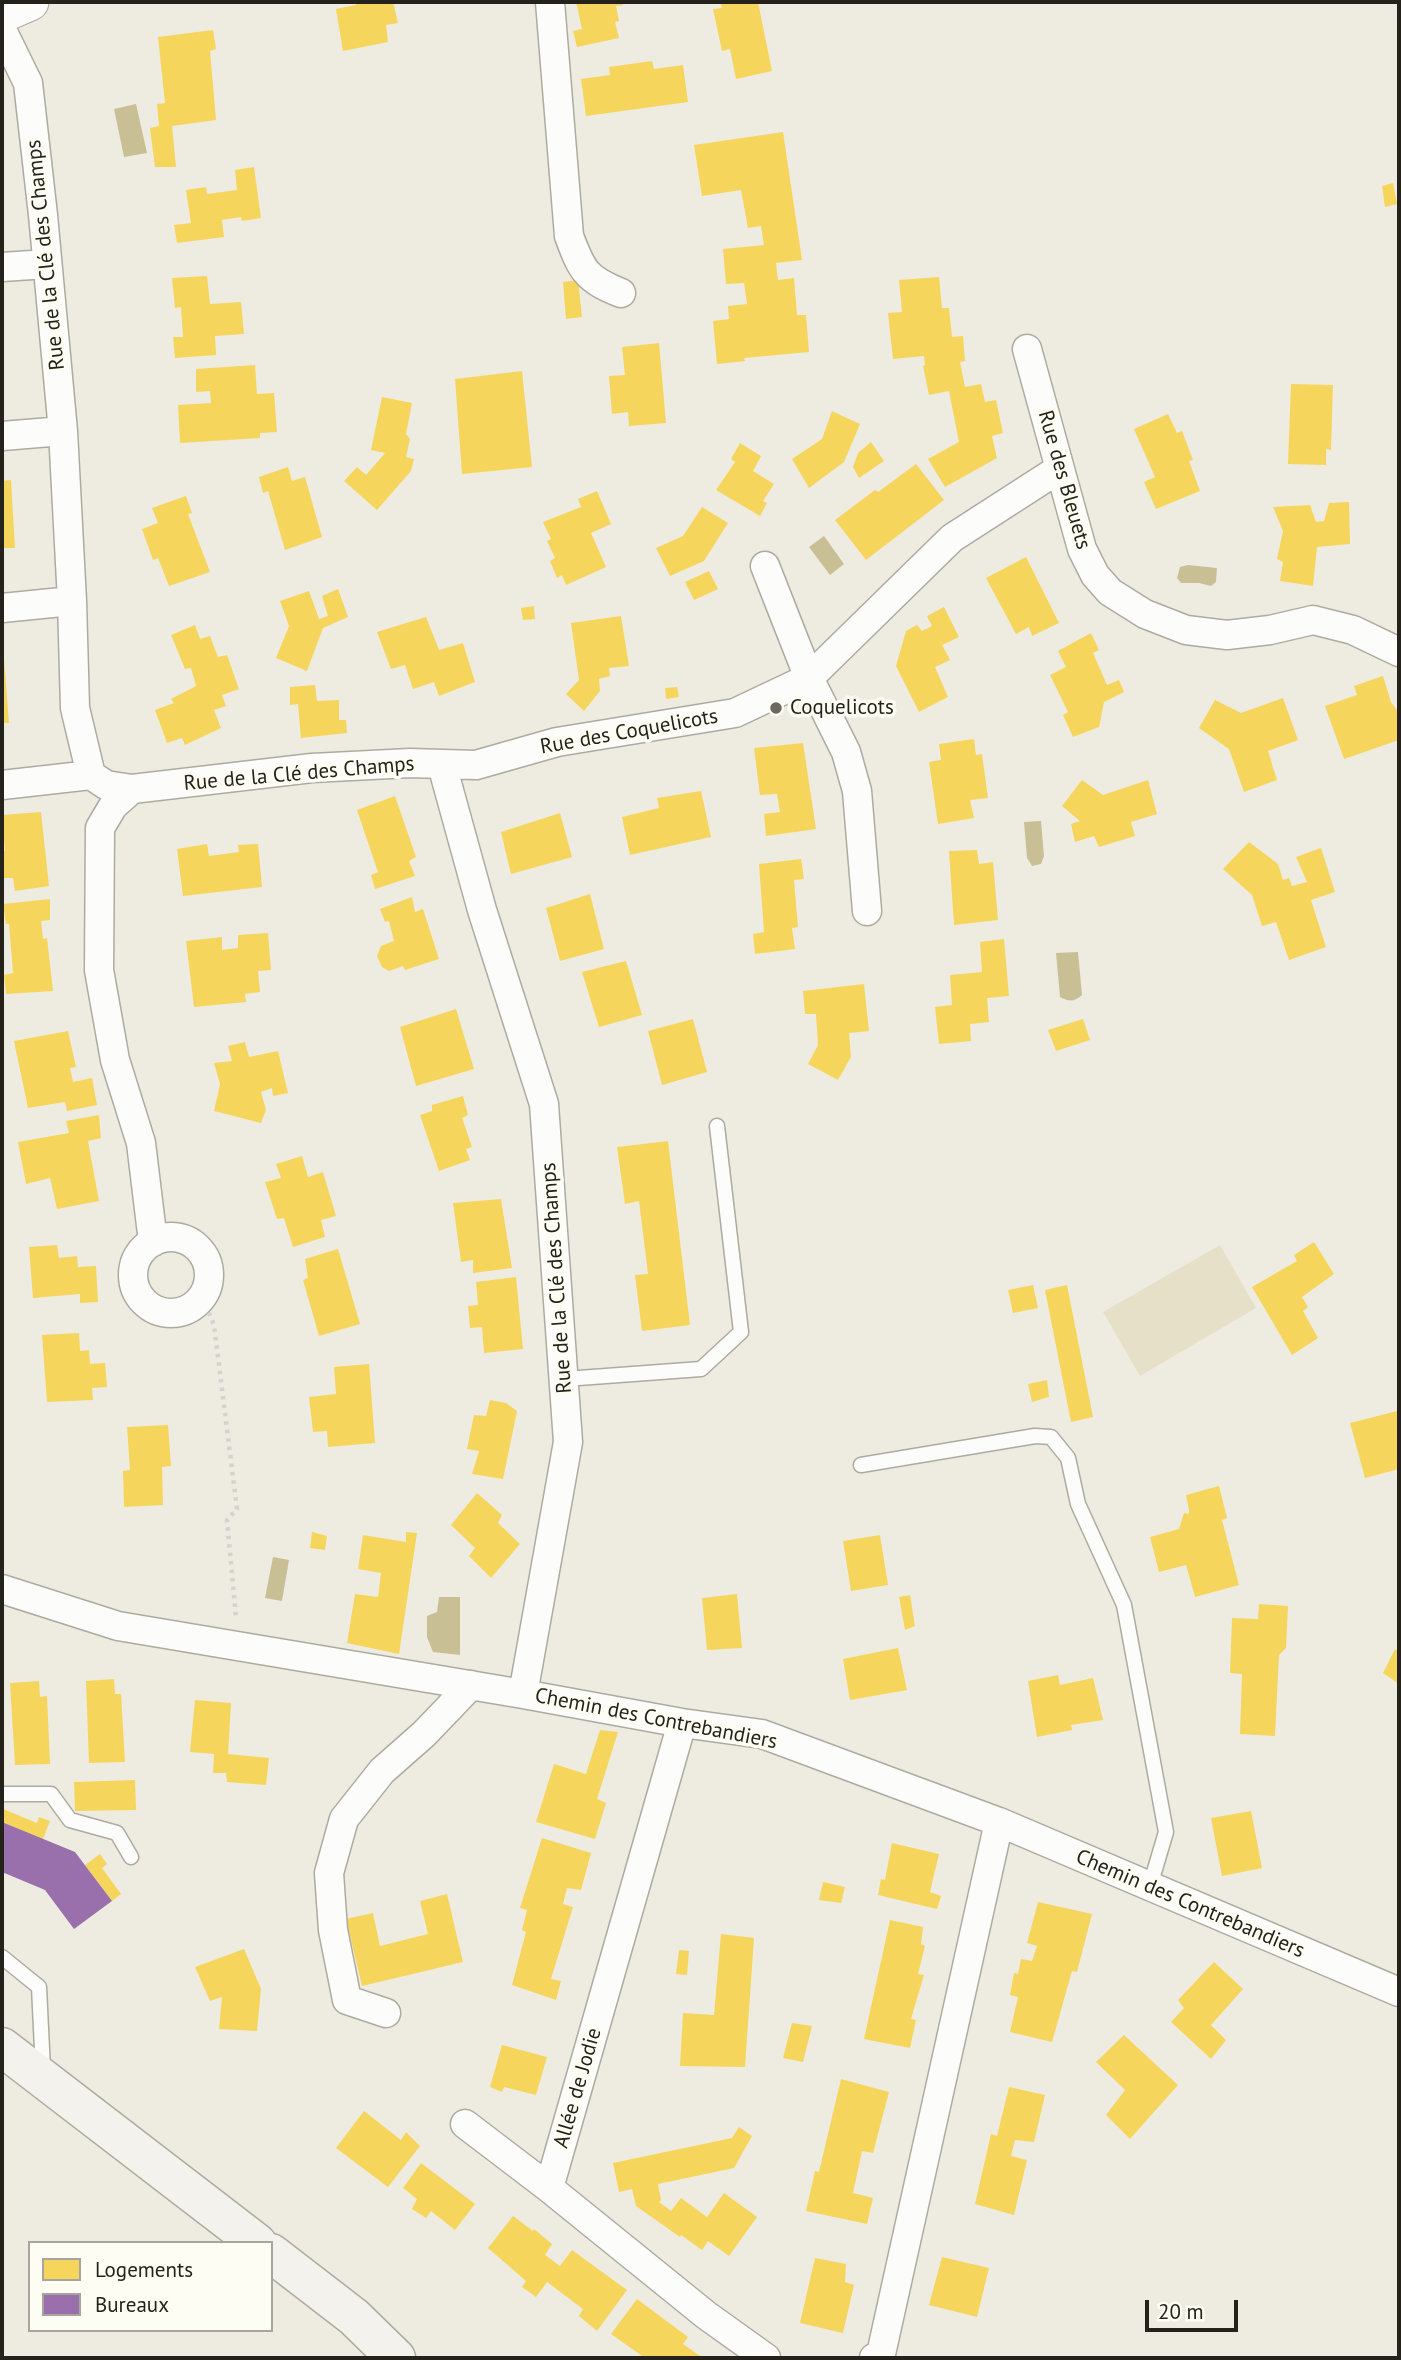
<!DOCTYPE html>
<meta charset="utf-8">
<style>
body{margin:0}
#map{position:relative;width:1401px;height:2360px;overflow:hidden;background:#eeece0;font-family:"PT Sans",sans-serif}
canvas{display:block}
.frame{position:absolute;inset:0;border:4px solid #24221a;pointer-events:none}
.legend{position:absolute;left:28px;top:2241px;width:245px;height:91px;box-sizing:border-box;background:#fefdf4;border:2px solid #a7a59d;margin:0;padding:9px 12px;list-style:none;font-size:21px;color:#24221a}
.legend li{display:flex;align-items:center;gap:14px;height:35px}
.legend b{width:35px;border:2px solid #a7a59d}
.scale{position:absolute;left:1145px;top:2300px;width:93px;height:32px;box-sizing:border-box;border:4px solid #24221a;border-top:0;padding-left:9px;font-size:21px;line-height:24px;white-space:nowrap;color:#24221a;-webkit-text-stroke:5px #fefdf4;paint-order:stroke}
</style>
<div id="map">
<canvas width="1401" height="2360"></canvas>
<div class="frame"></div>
<ul class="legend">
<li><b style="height:19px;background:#f6d55c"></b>Logements</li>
<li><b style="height:19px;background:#9970ab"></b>Bureaux</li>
</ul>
<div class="scale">20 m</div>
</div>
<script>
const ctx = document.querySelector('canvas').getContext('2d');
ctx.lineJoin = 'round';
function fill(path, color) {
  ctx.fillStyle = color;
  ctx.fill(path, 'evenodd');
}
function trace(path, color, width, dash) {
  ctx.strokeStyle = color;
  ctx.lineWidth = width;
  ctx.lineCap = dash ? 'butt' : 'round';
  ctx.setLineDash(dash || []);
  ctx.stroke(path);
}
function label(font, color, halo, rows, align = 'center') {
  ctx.font = font + ' "PT Sans",sans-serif';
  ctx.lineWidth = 7;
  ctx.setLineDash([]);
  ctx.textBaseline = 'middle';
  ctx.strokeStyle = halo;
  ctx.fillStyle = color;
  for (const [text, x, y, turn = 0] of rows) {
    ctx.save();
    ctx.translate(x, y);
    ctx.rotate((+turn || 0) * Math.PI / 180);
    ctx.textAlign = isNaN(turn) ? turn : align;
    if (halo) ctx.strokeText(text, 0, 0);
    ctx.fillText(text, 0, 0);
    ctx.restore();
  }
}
const green = new Path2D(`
 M 1220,1245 L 1256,1308 L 1140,1376 L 1103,1312 Z`);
const water = new Path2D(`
 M 136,104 L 147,153 L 124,157 L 114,109 Z
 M 824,536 L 844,564 L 830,575 L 809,547 Z
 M 1188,565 L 1217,568 L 1216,582 L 1211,586 L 1199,583 L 1181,583 L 1177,578 L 1180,567 Z
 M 1041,821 L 1044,856 L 1041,864 L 1032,866 L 1027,858 L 1024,822 Z
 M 1078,952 L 1082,995 C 1074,1002 1069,1002 1060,997 L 1056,953 Z
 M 273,1557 L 289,1560 L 282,1601 L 265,1598 Z
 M 439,1597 L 460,1597 L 460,1655 L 433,1652 L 427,1637 L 427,1616 L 437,1612 Z`);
const homes = new Path2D(`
 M 356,2 L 393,2 L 398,23 L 386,25 L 388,42 L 343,51 L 336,9 L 356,5 Z
 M 576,2 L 623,2 L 623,5 L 616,6 L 619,21 L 615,22 L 619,38 L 577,47 L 573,31 L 582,29 Z
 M 720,2 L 758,2 L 772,71 L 736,79 L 730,49 L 722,51 L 713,9 L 722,8 Z
 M 213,30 L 216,49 L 210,51 L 216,120 L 172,126 L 176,167 L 155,167 L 150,128 L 159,126 L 157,104 L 165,103 L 158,37 Z
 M 652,61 L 654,69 L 683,65 L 688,102 L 586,116 L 581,79 L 610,75 L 609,67 Z
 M 783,132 L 802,260 L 776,263 L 778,280 L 794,278 L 797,315 L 806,315 L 809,352 L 744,358 L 745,361 L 717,364 L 713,321 L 729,319 L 728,306 L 747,304 L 744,283 L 726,284 L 723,249 L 764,245 L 761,226 L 748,228 L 741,190 L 702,196 L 694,145 Z
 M 254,167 L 261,218 L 242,221 L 241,217 L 222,220 L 224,237 L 177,243 L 174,225 L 191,223 L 186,190 L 206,187 L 207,194 L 237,190 L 235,170 Z
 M 1393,183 L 1397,204 L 1385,207 L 1382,186 Z
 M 207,276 L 210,304 L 241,302 L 244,334 L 215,336 L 216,355 L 175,358 L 173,337 L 183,337 L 181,307 L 175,308 L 172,278 Z
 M 939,277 L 942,308 L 949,308 L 952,337 L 963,336 L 965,361 L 960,362 L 965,387 L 981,384 L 985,402 L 996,400 L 1003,433 L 992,436 L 997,458 L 945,487 L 928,459 L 959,442 L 949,391 L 929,395 L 923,366 L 925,365 L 924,356 L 893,359 L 888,313 L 902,312 L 899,280 Z
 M 578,280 L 582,317 L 566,319 L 563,282 Z
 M 659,343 L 666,423 L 629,426 L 628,412 L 612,414 L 609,376 L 625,375 L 622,347 Z
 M 255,365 L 257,394 L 274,393 L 277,432 L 260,433 L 260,438 L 180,443 L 178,405 L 211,403 L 210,391 L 196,392 L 196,369 Z
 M 522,371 L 532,467 L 462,474 L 455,379 Z
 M 1291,384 L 1333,385 L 1331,450 L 1326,449 L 1326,465 L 1288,464 Z
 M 382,397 L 412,403 L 406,434 L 410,439 L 406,457 L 414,459 L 411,471 L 377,510 L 344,481 L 357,467 L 366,475 L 385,453 L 371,450 Z
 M 832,411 L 860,424 L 844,462 L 809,488 L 792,459 L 822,439 Z
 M 1168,414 L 1177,433 L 1182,431 L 1193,460 L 1189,461 L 1200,491 L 1156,509 L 1144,482 L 1155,477 L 1134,429 Z
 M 871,442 L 884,461 L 859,478 L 853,467 L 858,453 Z
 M 740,443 L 761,456 L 753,471 L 774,484 L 763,501 L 767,503 L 760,516 L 716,490 L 735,462 L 731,459 Z
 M 916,464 L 944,500 L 866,560 L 835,520 L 875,490 L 878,492 Z
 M 288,467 L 292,481 L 305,477 L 322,537 L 285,550 L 268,491 L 263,493 L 259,477 Z
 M 11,480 L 15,548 L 2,548 L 2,481 Z
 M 597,491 L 611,524 L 591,533 L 606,567 L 566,585 L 562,575 L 557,578 L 550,561 L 555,558 L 547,541 L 551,539 L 543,522 L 581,507 L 578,499 Z
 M 186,496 L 192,513 L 188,514 L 210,572 L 169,586 L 158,558 L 153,560 L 142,529 L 158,523 L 152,508 Z
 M 1349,502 L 1350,544 L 1317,547 L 1313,586 L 1280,581 L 1283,562 L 1277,559 L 1283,531 L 1273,507 L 1310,505 L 1316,522 L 1324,521 L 1329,503 Z
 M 702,507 L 728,523 L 704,561 L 670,576 L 656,548 L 683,536 Z
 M 1026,557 L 1059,623 L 1032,636 L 1029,627 L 1016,634 L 986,578 Z
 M 709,571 L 718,589 L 694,600 L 685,582 Z
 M 338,589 L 348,617 L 323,628 L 307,671 L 276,658 L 289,626 L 280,601 L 309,591 L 319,619 L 328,616 L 322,596 Z
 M 534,606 L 535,619 L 523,620 L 521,608 Z
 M 944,607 L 959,637 L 942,645 L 950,660 L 935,667 L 948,697 L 919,712 L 896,666 L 906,631 L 917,625 L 922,631 L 932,626 L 927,616 Z
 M 621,616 L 629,666 L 609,668 L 610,676 L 599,679 L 600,691 L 584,711 L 566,694 L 579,680 L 571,623 Z
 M 426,617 L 439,650 L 463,643 L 475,682 L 439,696 L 434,682 L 413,689 L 405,665 L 391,669 L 377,632 Z
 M 195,625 L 200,639 L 210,636 L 218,657 L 227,655 L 239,689 L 222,695 L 226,706 L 214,710 L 221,728 L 185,745 L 182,738 L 167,743 L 155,710 L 174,703 L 171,699 L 196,686 L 191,668 L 185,669 L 171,635 Z
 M 1091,633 L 1099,650 L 1093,653 L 1107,685 L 1119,680 L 1124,692 L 1104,702 L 1099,727 L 1073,737 L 1063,715 L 1068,712 L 1050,675 L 1066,667 L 1058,651 Z
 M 2,658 L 4,658 L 9,723 L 2,723 Z
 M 1383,676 L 1391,702 L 1399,713 L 1399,740 L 1344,759 L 1325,706 L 1357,695 L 1354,686 Z
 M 315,685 L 317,701 L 339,700 L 339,720 L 346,720 L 347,733 L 301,738 L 298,704 L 290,705 L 290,687 Z
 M 677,687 L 679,697 L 666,699 L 665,688 Z
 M 1283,698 L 1298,740 L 1268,751 L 1277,780 L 1244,792 L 1229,749 L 1199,728 L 1215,700 L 1241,713 Z
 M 974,739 L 976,755 L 982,754 L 988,798 L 970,800 L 974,818 L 938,824 L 929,762 L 941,760 L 939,744 Z
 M 803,743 L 816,829 L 766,836 L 764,814 L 780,812 L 777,794 L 760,795 L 754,748 Z
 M 1082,780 L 1103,795 L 1148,780 L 1157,814 L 1131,822 L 1135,836 L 1099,847 L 1094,836 L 1075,842 L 1071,824 L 1080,821 L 1062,806 Z
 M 701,791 L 711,837 L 630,855 L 622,817 L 659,808 L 657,798 Z
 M 395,796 L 416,857 L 409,861 L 415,876 L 375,889 L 371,875 L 378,872 L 357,810 Z
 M 41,812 L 49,886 L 15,891 L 13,878 L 2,878 L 2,851 L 5,851 L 2,815 Z
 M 560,813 L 572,857 L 511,874 L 501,832 Z
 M 1249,842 L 1278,864 L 1283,880 L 1289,878 L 1292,886 L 1307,882 L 1296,857 L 1321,848 L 1335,892 L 1311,900 L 1326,947 L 1289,960 L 1276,922 L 1262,926 L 1252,895 L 1223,869 Z
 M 207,844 L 209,856 L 239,852 L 238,845 L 258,844 L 262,887 L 183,896 L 177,849 Z
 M 977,850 L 979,864 L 993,862 L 998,920 L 954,925 L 949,851 Z
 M 801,859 L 804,879 L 794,880 L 798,927 L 792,928 L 795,949 L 755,954 L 753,934 L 764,932 L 759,864 Z
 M 590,894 L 604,949 L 560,961 L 546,908 Z
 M 412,897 L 415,912 L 423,909 L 439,959 L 405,970 L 403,966 L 389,971 L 382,967 L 377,956 L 381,946 L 394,941 L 389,921 L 385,922 L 380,909 Z
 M 50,899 L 50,920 L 41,921 L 43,939 L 47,938 L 53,991 L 6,994 L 4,975 L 13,973 L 9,924 L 6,924 L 3,904 Z
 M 268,933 L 271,970 L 258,971 L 260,992 L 245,994 L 246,1002 L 194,1007 L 186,941 L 222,937 L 222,950 L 238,948 L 238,935 Z
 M 1004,939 L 1009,996 L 987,998 L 989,1022 L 970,1024 L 971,1041 L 939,1044 L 935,1007 L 952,1005 L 950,975 L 982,972 L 980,942 Z
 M 626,961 L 642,1015 L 599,1027 L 582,972 Z
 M 864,984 L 869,1031 L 849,1033 L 851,1057 L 838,1080 L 808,1064 L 818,1045 L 816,1014 L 805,1014 L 803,991 Z
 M 456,1009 L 474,1069 L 416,1086 L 400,1027 Z
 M 693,1019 L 707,1072 L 662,1085 L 648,1031 Z
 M 1083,1019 L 1090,1040 L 1056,1051 L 1048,1030 Z
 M 68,1031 L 76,1067 L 70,1068 L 73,1082 L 92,1078 L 97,1105 L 67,1111 L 65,1102 L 28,1108 L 14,1041 Z
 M 245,1042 L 249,1057 L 278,1051 L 288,1093 L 273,1096 L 272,1088 L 261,1092 L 266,1110 L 261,1123 L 214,1111 L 220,1084 L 214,1063 L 232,1061 L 228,1046 Z
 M 463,1096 L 468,1115 L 462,1118 L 472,1147 L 466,1149 L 470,1160 L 439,1171 L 420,1115 L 432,1111 L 432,1105 Z
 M 99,1115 L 101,1138 L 88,1141 L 99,1201 L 57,1209 L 50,1178 L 26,1184 L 18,1142 L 69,1133 L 66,1121 Z
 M 668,1141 L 690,1325 L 642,1331 L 635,1275 L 648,1274 L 639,1201 L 625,1204 L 617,1147 Z
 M 302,1156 L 308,1177 L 323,1172 L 336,1216 L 321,1220 L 325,1237 L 293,1247 L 284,1218 L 277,1219 L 265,1182 L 281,1178 L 276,1164 Z
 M 501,1199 L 512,1268 L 473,1273 L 473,1260 L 461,1262 L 453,1203 Z
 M 1314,1242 L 1334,1274 L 1302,1297 L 1308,1307 L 1303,1311 L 1318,1338 L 1292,1355 L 1252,1287 L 1297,1261 L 1294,1255 Z
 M 57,1245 L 59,1258 L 77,1256 L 78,1267 L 96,1266 L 98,1302 L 80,1303 L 80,1294 L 33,1298 L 29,1247 Z
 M 338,1249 L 360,1324 L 319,1336 L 303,1280 L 308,1278 L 305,1259 Z
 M 516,1277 L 523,1349 L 484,1353 L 482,1327 L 470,1328 L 468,1306 L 478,1305 L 476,1282 Z
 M 1033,1285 L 1038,1308 L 1013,1313 L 1008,1290 Z
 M 1067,1285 L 1093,1417 L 1071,1422 L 1045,1290 Z
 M 79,1333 L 80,1351 L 89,1350 L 90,1364 L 105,1363 L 107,1387 L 92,1388 L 93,1400 L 47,1402 L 42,1335 Z
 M 369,1364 L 375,1443 L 328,1447 L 327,1431 L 313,1432 L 309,1397 L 336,1394 L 334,1367 Z
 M 1047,1380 L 1049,1397 L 1032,1402 L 1028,1384 Z
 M 490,1400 L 506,1403 L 517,1411 L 503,1479 L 472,1474 L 479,1451 L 467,1449 L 474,1415 L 486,1416 Z
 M 1397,1411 L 1399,1421 L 1399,1469 L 1365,1478 L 1350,1423 Z
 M 168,1425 L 171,1466 L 162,1467 L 163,1505 L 124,1507 L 123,1471 L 130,1470 L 127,1427 Z
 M 1219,1486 L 1227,1518 L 1222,1520 L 1239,1585 L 1195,1597 L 1186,1565 L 1159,1572 L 1150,1537 L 1179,1529 L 1184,1513 L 1189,1514 L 1189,1510 L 1186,1495 Z
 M 477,1493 L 502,1515 L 498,1523 L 520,1544 L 491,1578 L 469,1556 L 475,1548 L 451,1525 Z
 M 312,1532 L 327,1536 L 325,1550 L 310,1548 Z
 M 406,1532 L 417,1533 L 399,1654 L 347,1643 L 355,1594 L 378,1597 L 381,1573 L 358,1569 L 363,1535 L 406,1542 Z
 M 880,1535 L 888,1585 L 851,1591 L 843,1541 Z
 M 737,1594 L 742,1648 L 707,1650 L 702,1598 Z
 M 910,1595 L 915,1626 L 905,1630 L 899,1597 Z
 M 1259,1604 L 1288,1606 L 1286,1648 L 1279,1655 L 1275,1736 L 1240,1734 L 1242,1674 L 1230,1673 L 1232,1618 L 1258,1619 Z
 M 898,1648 L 907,1690 L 850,1700 L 843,1659 Z
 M 1395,1649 L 1399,1652 L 1399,1684 L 1383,1673 Z
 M 1058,1675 L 1060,1685 L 1093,1678 L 1103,1720 L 1071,1725 L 1072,1730 L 1037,1737 L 1028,1681 Z
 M 114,1679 L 115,1694 L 121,1694 L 125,1762 L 89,1763 L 86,1681 Z
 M 39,1681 L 40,1697 L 47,1696 L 50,1764 L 15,1765 L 10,1683 Z
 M 195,1700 L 231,1703 L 228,1754 L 269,1758 L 266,1785 L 227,1782 L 226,1773 L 213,1773 L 214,1754 L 190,1752 Z
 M 600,1730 L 618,1732 L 597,1799 L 606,1803 L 595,1839 L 536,1822 L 554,1764 L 586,1774 Z
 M 135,1780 L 136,1810 L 75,1811 L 74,1782 Z
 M 3,1809 L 37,1823 L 39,1817 L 50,1821 L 43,1839 L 2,1822 Z
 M 1251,1811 L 1262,1868 L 1222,1876 L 1211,1818 Z
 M 542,1838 L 591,1853 L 581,1890 L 567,1888 L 563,1904 L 573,1907 L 551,1979 L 561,1981 L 556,2000 L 512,1985 L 526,1932 L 522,1930 L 527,1910 L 520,1908 Z
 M 892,1843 L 939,1854 L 930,1892 L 941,1896 L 937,1909 L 878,1895 L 881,1879 L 885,1880 Z
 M 100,1854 L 107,1864 L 102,1868 L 121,1894 L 112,1901 L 85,1865 Z
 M 823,1882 L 845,1887 L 841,1903 L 819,1900 Z
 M 447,1894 L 463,1962 L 362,1986 L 346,1919 L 373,1913 L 380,1946 L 428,1934 L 420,1901 Z
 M 1038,1902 L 1092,1914 L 1077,1972 L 1072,1971 L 1052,2042 L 1010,2032 L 1018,1997 L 1010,1995 L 1014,1973 L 1018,1974 L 1021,1959 L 1032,1961 L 1037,1946 L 1027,1943 Z
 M 890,1920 L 923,1927 L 921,1944 L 925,1946 L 918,1974 L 924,1975 L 911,2019 L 916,2020 L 910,2048 L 864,2039 Z
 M 721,1934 L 754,1938 L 745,2067 L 680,2066 L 683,2013 L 714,2015 Z
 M 244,1949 L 261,1989 L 257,2031 L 219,2029 L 222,1997 L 210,2001 L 195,1967 Z
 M 679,1950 L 689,1951 L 687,1975 L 676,1974 Z
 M 1214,1962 L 1243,1989 L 1211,2025 L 1226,2040 L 1211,2059 L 1171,2022 L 1184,2008 L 1178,2000 Z
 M 792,2023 L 812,2026 L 803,2062 L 783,2058 Z
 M 1124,2035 L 1178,2085 L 1130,2139 L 1106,2115 L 1125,2090 L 1096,2062 Z
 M 502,2045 L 547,2057 L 536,2095 L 504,2087 L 502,2092 L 490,2087 Z
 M 841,2079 L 889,2092 L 873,2153 L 862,2151 L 853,2193 L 873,2198 L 867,2224 L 806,2211 L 815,2171 L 819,2172 Z
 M 1009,2087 L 1045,2095 L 1034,2142 L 1015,2140 L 1011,2156 L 1027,2160 L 1014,2215 L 975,2204 L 991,2134 L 997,2136 Z
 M 364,2111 L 401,2140 L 406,2132 L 420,2146 L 388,2187 L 336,2148 Z
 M 739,2127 L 752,2136 L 734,2168 L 658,2184 L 661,2200 L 659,2202 L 671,2211 L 681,2198 L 707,2217 L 724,2193 L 757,2217 L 729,2256 L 708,2241 L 702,2250 L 681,2235 L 680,2237 L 636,2206 L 632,2189 L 619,2192 L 613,2163 L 732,2138 Z
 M 421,2163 L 475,2204 L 455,2230 L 431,2211 L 426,2218 L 412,2209 L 417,2199 L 403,2188 Z
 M 513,2216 L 533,2231 L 534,2229 L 552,2244 L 545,2255 L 560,2266 L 572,2250 L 627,2290 L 597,2331 L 579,2316 L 583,2309 L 547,2282 L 536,2297 L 522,2287 L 526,2281 L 488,2248 Z
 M 942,2257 L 989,2268 L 977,2317 L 929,2305 Z
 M 815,2258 L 846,2264 L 845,2282 L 854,2285 L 843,2333 L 800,2323 Z
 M 637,2299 L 688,2337 L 683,2344 L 703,2358 L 645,2358 L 611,2334 Z`);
const offices = new Path2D(`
 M 2,1822 L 75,1852 L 112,1901 L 74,1929 L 45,1890 L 2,1872 Z`);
const path = new Path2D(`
 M 202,1297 L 214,1325 L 237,1509 L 227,1520 L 236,1617`);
const service = new Path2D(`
 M 565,1379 L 701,1369 L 741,1332 L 717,1126
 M 861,1465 L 1035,1436 L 1051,1437 L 1068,1458 L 1078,1504 L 1124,1605 L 1166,1832 L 1150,1886
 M 2,1794 L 51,1794 L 70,1820 L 117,1833 L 131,1857
 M 2,1957 L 39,1987 L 43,2070`);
const minor = new Path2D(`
 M 550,2 L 569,236 C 582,271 586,279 621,293
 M 2,30 L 28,83 L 43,215 L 63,431 L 72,601 L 75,708 L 91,775 L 106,785 L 132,789 L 312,768 L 410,763 L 476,765 L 557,742 L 735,713 L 809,678 L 952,538 L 1059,469
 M 2,267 L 47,264
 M 1027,349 L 1082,549 L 1095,575 L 1110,592 L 1145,614 L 1186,630 L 1227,635 L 1270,630 L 1313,620 L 1353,630 L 1399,652
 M 2,436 L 63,431
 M 765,566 L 809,678 L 846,752 L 857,791 L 867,911
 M 2,608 L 72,601
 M 442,765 L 482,910 L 544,1104 L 568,1442 L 523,1694
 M 2,785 L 91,775
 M 132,789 L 113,806 L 100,828 L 99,970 L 115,1060 L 141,1143 L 153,1242
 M133 1275a38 38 0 1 1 76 0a38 38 0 1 1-76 0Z
 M 2,1589 L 118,1626 L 523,1694 L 682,1723 L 762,1734 L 999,1822 L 1399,1992
 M 682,1723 L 549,2188 L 706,2315 L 766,2358
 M 386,2013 L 347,2000 L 333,1930 L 329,1873 L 344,1819 L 382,1771 L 424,1734 L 471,1685
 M 465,2124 L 549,2188
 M 874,2358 L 881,2354 L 999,1822`);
const tertiary = new Path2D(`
 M 2,14 L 30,2`);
const secondary = new Path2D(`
 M 2,2047 L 257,2243
 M 271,2253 L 354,2317 L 396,2358`);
const markers = [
 [776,708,7,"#6b695f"]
];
const streetNames = [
 ["Rue de la Clé des Champs",46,255,-96],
 ["Rue des Bleuets",1064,480,74],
 ["Rue des Coquelicots",629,732,-10],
 ["Rue de la Clé des Champs",299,774,-5],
 ["Rue de la Clé des Champs",557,1278,-94],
 ["Chemin des Contrebandiers",656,1719,11],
 ["Chemin des Contrebandiers",1190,1904,23],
 ["Allée de Jodie",578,2088,-74]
];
const poiNames = [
 ["Coquelicots",790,708]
];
fill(green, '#e5e0c7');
fill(water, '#c8c094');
fill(homes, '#f6d55c');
fill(offices, '#9970ab');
trace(service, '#adaba1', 17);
trace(minor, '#adaba1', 31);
trace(tertiary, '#adaba1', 39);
trace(secondary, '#adaba1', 41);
trace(path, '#d4d3d0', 4.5, [3.5, 5]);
trace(service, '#fcfcfa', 14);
trace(minor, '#fcfcfa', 28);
trace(tertiary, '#fcfcfa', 37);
trace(secondary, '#f3f2ec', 38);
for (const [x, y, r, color] of markers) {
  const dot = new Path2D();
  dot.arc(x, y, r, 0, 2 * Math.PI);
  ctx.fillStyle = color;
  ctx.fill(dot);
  trace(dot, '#fefdf4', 2.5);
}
label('21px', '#24221a', '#fefdf4', streetNames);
label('21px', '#24221a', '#fefdf4', poiNames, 'left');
</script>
